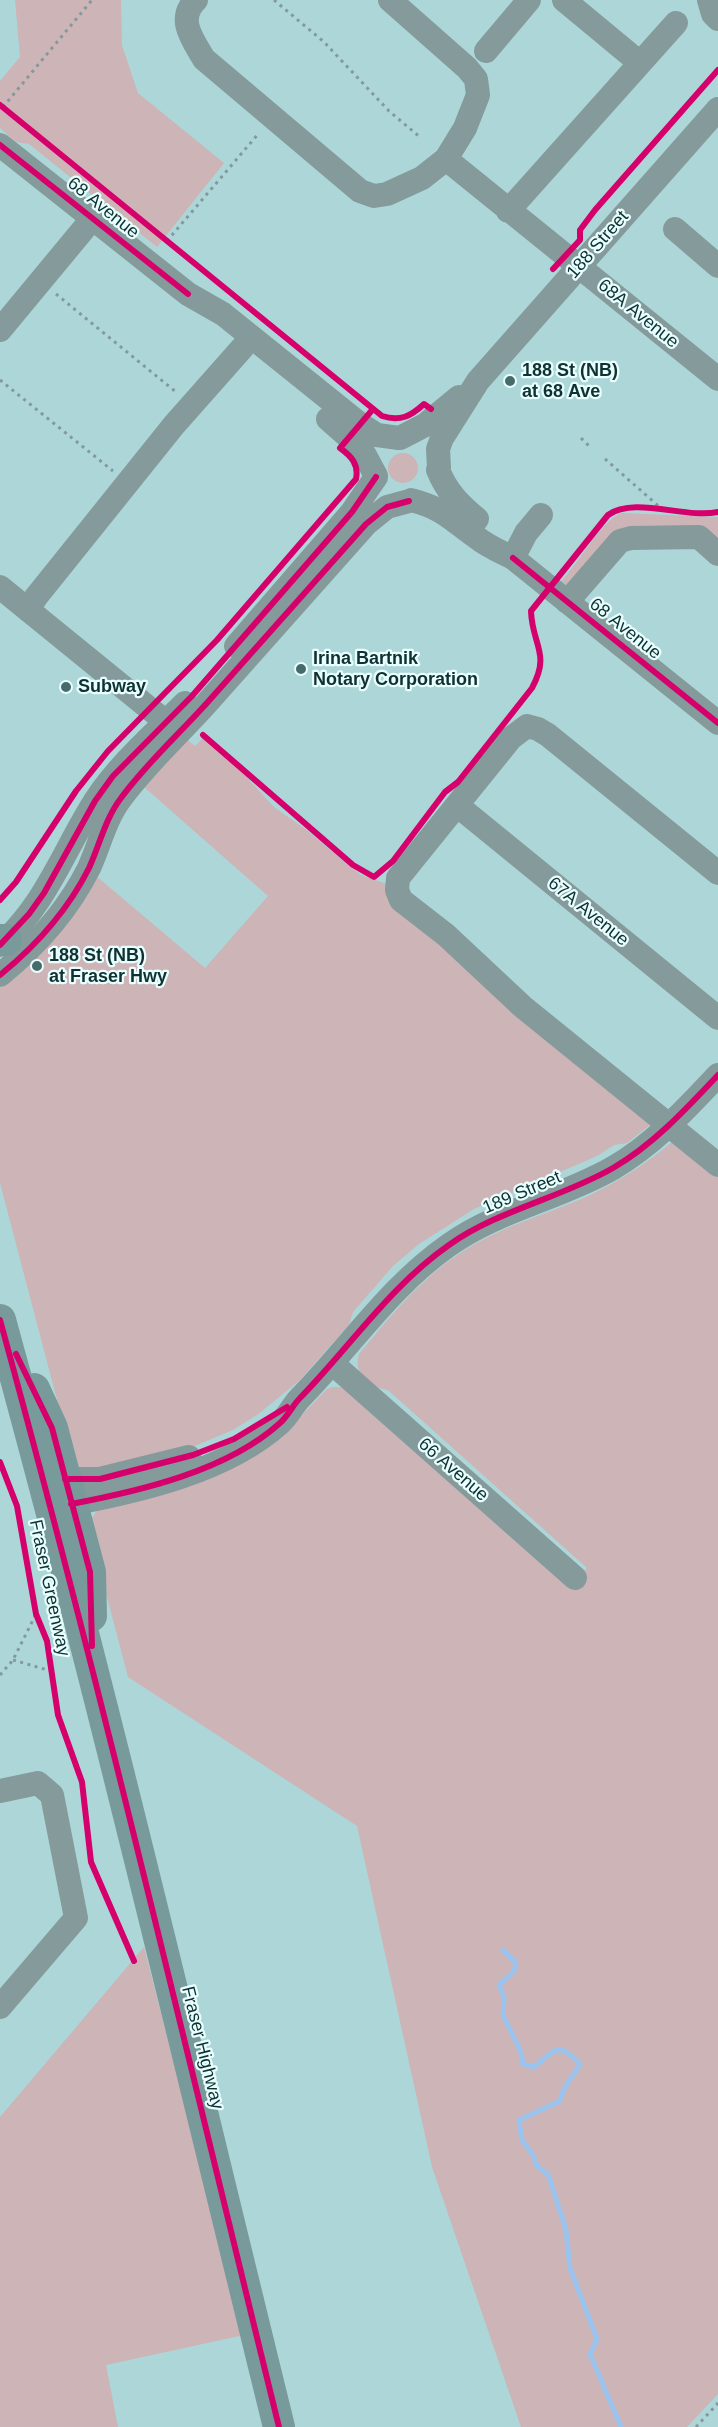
<!DOCTYPE html>
<style>
body{margin:0}
canvas{display:block;background:#acd6d8}
</style>
<canvas width="718" height="2427"></canvas>
<script>
const ctx = document.querySelector('canvas').getContext('2d');
ctx.lineJoin = 'round';
function fill(path, color) {
  ctx.fillStyle = color;
  ctx.fill(path, 'evenodd');
}
function trace(path, color, width, dash) {
  ctx.strokeStyle = color;
  ctx.lineWidth = width;
  ctx.lineCap = dash ? 'butt' : 'round';
  ctx.setLineDash(dash || []);
  ctx.stroke(path);
}
function label(font, color, halo, rows, align = 'center') {
  ctx.font = font + ' Arial,sans-serif';
  ctx.lineWidth = 4.5;
  ctx.setLineDash([]);
  ctx.textBaseline = 'middle';
  ctx.strokeStyle = halo;
  ctx.fillStyle = color;
  for (const [text, x, y, turn = 0] of rows) {
    ctx.save();
    ctx.translate(x, y);
    ctx.rotate((+turn || 0) * Math.PI / 180);
    ctx.textAlign = isNaN(turn) ? turn : align;
    if (halo) ctx.strokeText(text, 0, 0);
    ctx.fillText(text, 0, 0);
    ctx.restore();
  }
}
const green = new Path2D(`
 M 15,0 L 121,0 L 122,45 L 138,93 L 224,163 L 157,247 L 29,144 L 16,142 L 0,128 L 0,81 L 20,57 Z
 M388 468a15 15 0 1 1 30 0a15 15 0 1 1-30 0Z
 M 622,513 L 718,517 L 718,542 L 619,532 L 566,585 L 561,581 C 578,565 603,518 622,513 Z
 M 203,738 L 240,770 L 274,807 L 308,831 L 348,865 L 361,875 L 390,885 L 650,1125 L 627,1143 L 614,1145 L 597,1156 L 474,1209 L 419,1244 L 393,1266 L 353,1312 L 349,1325 L 299,1381 L 257,1415 L 233,1430 L 185,1450 L 102,1473 L 79,1469 L 72,1457 L 0,1183 L 0,988 L 16,977 L 95,875 L 205,968 L 268,896 L 144,787 L 186,739 L 195,746 Z
 M 673,1141 L 718,1172 L 718,2394 L 687,2427 L 521,2427 L 432,2167 L 357,1826 L 128,1677 L 91,1536 L 90,1521 L 98,1509 L 299,1418 L 327,1389 L 333,1387 L 345,1387 L 367,1410 L 569,1588 L 587,1568 L 389,1391 C 383,1388 376,1388 370,1385 C 360,1378 355,1366 359,1354 C 389,1318 419,1280 459,1254 C 498,1227 546,1215 588,1196 C 619,1181 648,1163 673,1141 Z
 M 144,1947 L 244,2335 L 106,2365 L 118,2427 L 0,2427 L 0,2117 Z`);
const stream = new Path2D(`
 M 503,1950 L 516,1963 L 514,1971 L 499,1985 L 504,1997 L 503,2015 L 521,2052 L 523,2064 L 534,2067 C 556,2050 557,2040 580,2064 C 572,2079 564,2083 560,2101 L 519,2120 L 522,2140 L 533,2155 L 537,2166 L 548,2174 L 566,2230 L 570,2268 L 597,2339 L 590,2354 L 621,2427`);
const path = new Path2D(`
 M 274,0 L 324,42 L 389,111 L 421,138
 M 3,107 L 92,0
 M 167,241 L 259,133
 M 56,294 L 176,392
 M 0,380 L 113,471
 M 581,438 L 589,446
 M 605,459 L 663,510
 M 13,1660 L 51,1671
 M 0,1675 L 13,1660 L 36,1614
 M 696,2427 L 718,2403`);
const minor = new Path2D(`
 M 196,0 C 176,19 193,40 204,59 L 360,191 L 374,196 L 387,194 L 422,178 L 446,159 L 465,128 L 478,95 L 476,79 L 467,68 L 390,0
 M 564,0 L 640,63
 M 709,0 L 713,14 L 718,19
 M 486,51 L 529,0
 M 0,145 L 188,294 L 223,314 L 360,424 L 377,435 L 399,438
 M 446,159 L 718,379
 M 508,211 L 676,23
 M 675,229 L 718,266
 M 0,330 L 92,219
 M 328,419 L 361,448 L 376,476
 M 400,438 L 425,425 L 459,397
 M 439,468 L 438,449 L 442,438 L 478,381 L 718,109
 M 438,470 C 447,492 459,504 477,519
 M 411,500 C 445,509 449,518 476,537 C 487,546 501,552 513,558 L 718,723
 M 513,558 L 526,533 L 541,515
 M 0,587 L 166,722 L 181,727
 M 567,602 L 620,541 L 631,538 L 699,537 L 718,554
 M 28,610 L 36,597 L 174,425 L 243,347
 M 236,646 L 352,512 L 376,477
 M 458,806 L 718,1018
 M 718,873 L 548,735 L 538,729 L 527,726 L 511,738 L 398,878 L 397,890 L 401,900 L 446,935 L 523,1007 L 718,1165
 M 0,945 C 45,906 64,850 95,801 C 119,764 154,734 185,703
 M 0,975 C 37,945 68,910 89,868 C 100,844 105,819 121,798 C 146,764 178,735 206,704 C 260,644 313,584 366,524 L 387,507 L 409,501
 M 332,1363 L 575,1578
 M 65,1479 L 100,1479 L 189,1457
 M 71,1504 C 140,1491 227,1471 280,1423 C 288,1416 293,1405 300,1398 C 350,1347 390,1286 449,1245 C 498,1210 561,1198 613,1168 C 654,1144 686,1109 718,1075
 M 0,1791 L 38,1783 L 52,1795 L 76,1918 L 0,2007`);
const major = new Path2D(`
 M 0,940 L 6,940
 M 0,1320 C 101,1687 188,2058 279,2427
 M 34,1389 L 52,1428 L 90,1572 L 91,1616`);
const cycleway = new Path2D(`
 M 0,105 L 382,416 C 400,422 411,416 424,404 L 431,409
 M 0,145 L 188,294
 M 553,269 L 580,240 L 580,230 L 595,210 L 718,70
 M 513,558 L 718,723
 M 203,735 L 353,865 L 374,877 L 393,861 L 445,792 L 458,782 L 532,688 C 551,653 532,645 531,611 L 608,515 C 634,496 686,519 718,512
 M 0,900 L 16,882 L 76,791 L 108,751 L 217,640 L 356,479 C 359,464 351,456 340,448 L 373,409
 M 0,945 L 29,914 L 44,893 L 95,801 L 113,776 L 192,696 L 352,512 L 376,477
 M 0,975 C 37,945 68,910 89,868 C 100,844 105,819 121,798 C 146,764 178,735 206,704 C 260,644 313,584 366,524 L 387,507 L 409,501
 M 0,1320 C 101,1687 188,2058 279,2427
 M 16,1354 L 52,1428 L 90,1572 L 92,1646
 M 0,1462 L 17,1506 L 36,1614 L 47,1641 L 58,1715 L 82,1782 L 91,1862 L 134,1961
 M 65,1479 L 100,1479 L 193,1455 L 234,1439 L 287,1407
 M 71,1504 C 140,1491 227,1471 280,1423 C 288,1416 293,1405 300,1398 C 350,1347 390,1286 449,1245 C 498,1210 561,1198 613,1168 C 654,1144 686,1109 718,1075`);
const markers = [
 [510,381,6,"#476b6b"],
 [301,669,6,"#476b6b"],
 [66,687,6,"#476b6b"],
 [37,966,6,"#476b6b"]
];
const streetNames = [
 ["68 Avenue",103,208,39],
 ["188 Street",598,245,-49],
 ["68A Avenue",638,314,39],
 ["68 Avenue",625,629,39],
 ["67A Avenue",588,912,39],
 ["189 Street",522,1193,-23],
 ["66 Avenue",453,1470,41],
 ["Fraser Greenway",49,1588,78],
 ["Fraser Highway",202,2048,76]
];
const poiNames = [
 ["188 St (NB)",522,371],
 ["at 68 Ave",522,392],
 ["Irina Bartnik",313,659],
 ["Notary Corporation",313,680],
 ["Subway",78,687],
 ["188 St (NB)",49,956],
 ["at Fraser Hwy",49,977]
];
fill(green, '#cdb4b7');
trace(stream, '#9ac4ee', 5);
trace(path, '#839a9a', 3, [3, 4.5]);
trace(minor, '#859a9a', 24);
trace(major, '#799a9b', 32);
trace(cycleway, '#d6006c', 6);
for (const [x, y, r, color] of markers) {
  const dot = new Path2D();
  dot.arc(x, y, r, 0, 2 * Math.PI);
  ctx.fillStyle = color;
  ctx.fill(dot);
  trace(dot, '#e9fefe', 2);
}
label('18px', '#103131', '#e9fefe', streetNames);
label('bold 18px', '#103131', '#e9fefe', poiNames, 'left');
</script>
